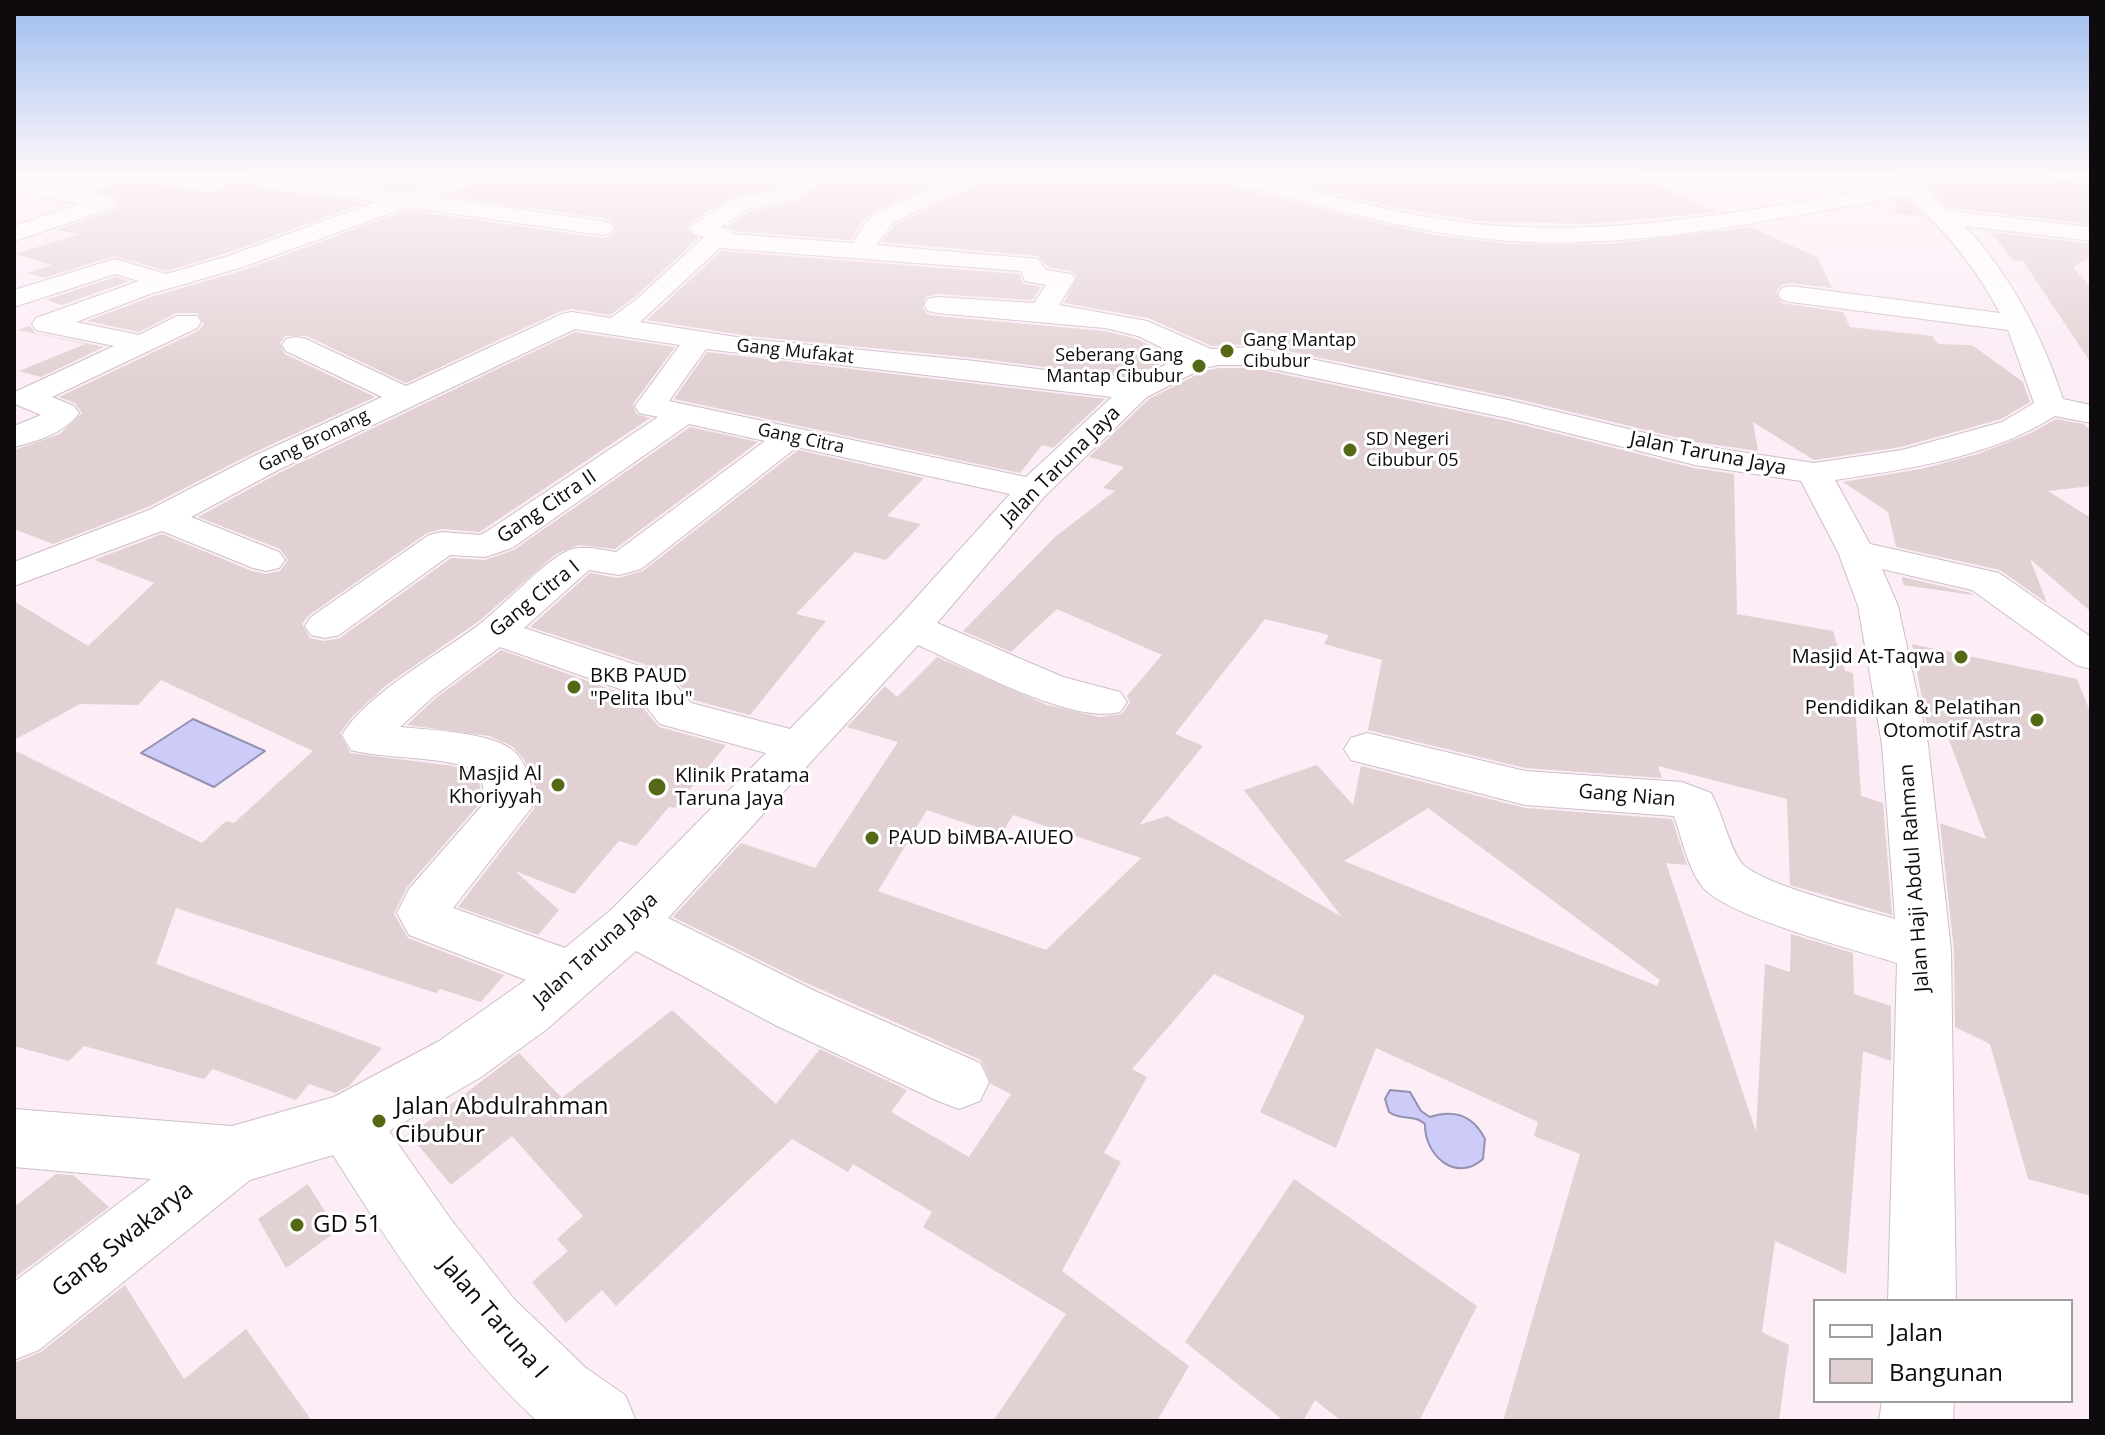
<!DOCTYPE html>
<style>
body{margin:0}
#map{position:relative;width:2105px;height:1435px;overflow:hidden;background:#fcedf6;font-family:"Open Sans",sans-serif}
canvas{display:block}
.frame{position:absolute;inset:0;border:16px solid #0f0a0d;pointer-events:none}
.legend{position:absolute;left:1813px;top:1299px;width:260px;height:104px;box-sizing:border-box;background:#fff;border:2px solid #9f9d9e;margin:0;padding:10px 14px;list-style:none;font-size:24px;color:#0f0a0d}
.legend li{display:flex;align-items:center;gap:16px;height:40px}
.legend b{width:40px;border:2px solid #9f9d9e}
</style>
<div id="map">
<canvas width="2105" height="1435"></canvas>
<div class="frame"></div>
<ul class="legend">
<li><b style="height:10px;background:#fff"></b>Jalan</li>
<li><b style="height:22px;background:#e2d1d2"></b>Bangunan</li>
</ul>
</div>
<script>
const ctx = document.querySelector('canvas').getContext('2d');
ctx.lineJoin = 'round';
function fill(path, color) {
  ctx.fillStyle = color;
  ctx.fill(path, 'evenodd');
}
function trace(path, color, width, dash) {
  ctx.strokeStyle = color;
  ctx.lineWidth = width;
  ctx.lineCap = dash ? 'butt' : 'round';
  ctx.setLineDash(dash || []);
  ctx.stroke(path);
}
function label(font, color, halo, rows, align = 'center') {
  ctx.font = font + ' "Open Sans",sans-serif';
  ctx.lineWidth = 6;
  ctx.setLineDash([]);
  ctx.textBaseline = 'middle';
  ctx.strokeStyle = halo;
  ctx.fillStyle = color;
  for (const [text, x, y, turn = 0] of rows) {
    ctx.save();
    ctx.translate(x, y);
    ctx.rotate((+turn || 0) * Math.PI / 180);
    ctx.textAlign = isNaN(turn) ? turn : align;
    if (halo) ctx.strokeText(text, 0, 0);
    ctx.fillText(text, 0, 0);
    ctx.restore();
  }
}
const water = new Path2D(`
 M 193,719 L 265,751 L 214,787 L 141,753 Z
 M 1390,1090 L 1410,1092 L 1421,1111 L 1430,1117 C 1455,1109 1473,1115 1485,1139 L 1483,1159 C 1455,1184 1424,1154 1425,1124 C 1414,1114 1401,1121 1389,1112 L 1385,1099 Z`);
const building = new Path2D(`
 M 287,174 L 449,174 L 405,190 Z
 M 487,174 L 802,174 L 778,187 L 731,196 L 692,221 L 687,229 L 698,238 L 636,296 L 610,315 L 572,309 L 561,311 L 406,383 L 307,336 L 285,336 L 280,343 L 285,354 L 375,397 L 253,453 L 148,507 L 53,544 L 14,529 L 14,450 L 60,434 L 82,413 L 75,403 L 59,397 L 198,331 L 204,324 L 197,313 L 176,313 L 139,332 L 87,321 L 151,297 L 244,270 L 407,210 L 602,238 L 611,236 L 616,230 L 612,221 L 603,218 L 446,196 L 482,181 Z
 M 836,174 L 955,174 L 876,210 L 862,222 L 851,240 L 735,231 L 728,226 L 749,212 L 796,202 Z
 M 990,174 L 1208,174 L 1213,181 L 1360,219 L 1434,235 L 1510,244 L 1610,244 L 1750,227 L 1817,257 L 1832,288 L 1791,283 L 1781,285 L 1776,292 L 1781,303 L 1843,312 L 1850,327 L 1932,336 L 1938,344 L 1972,345 L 2023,382 L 2030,402 L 2001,419 L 1901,447 L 1814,460 L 1753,422 L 1758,451 L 1696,442 L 1509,397 L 1254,344 L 1212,346 L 1148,318 L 1064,303 L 1077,277 L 1071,271 L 1048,267 L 1038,256 L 882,242 L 895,225 L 985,181 Z
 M 1255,174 L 1633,174 L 1717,212 L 1587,224 L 1478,221 L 1404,209 Z
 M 1897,174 L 2048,174 L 2053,179 L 2091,183 L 2091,224 L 1950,208 L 1921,182 L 1897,182 Z
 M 248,177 L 249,182 L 261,188 L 364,203 L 224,254 L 166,271 L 114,256 L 44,278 L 28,273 L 52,265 L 15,254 L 80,234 L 56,230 L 116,210 L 119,205 L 116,196 L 93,190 L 124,181 L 211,192 Z
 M 1905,199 L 1918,211 L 1924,216 L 1895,214 L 1896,201 Z
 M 1991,232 L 2091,244 L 2091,257 L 2073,267 L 2091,288 L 2091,363 L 2023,261 L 2013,260 Z
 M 721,251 L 1019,274 L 1024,284 L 1041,287 L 1032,300 L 937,294 L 926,297 L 922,307 L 927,314 L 937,316 L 1105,331 L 1137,339 L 1174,357 L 1131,378 L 975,358 L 749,336 L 647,320 Z
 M 115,277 L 129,281 L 62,305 L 46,300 Z
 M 30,326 L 35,333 L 104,347 L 41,377 L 19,371 L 85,344 L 18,330 Z
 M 575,332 L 675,347 L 633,404 L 636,414 L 650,418 L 484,529 L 479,532 L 442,529 L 427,533 L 309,615 L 302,624 L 310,638 L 324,641 L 340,638 L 451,558 L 485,560 L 514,550 L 690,427 L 758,442 L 615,549 L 579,545 L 556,554 L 479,621 L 385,686 L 352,717 L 340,733 L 350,753 L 453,766 L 478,775 L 482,801 L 407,887 L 394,914 L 408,938 L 504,975 L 481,1002 L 440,989 L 436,993 L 176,908 L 156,964 L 382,1048 L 349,1086 L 335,1093 L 309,1084 L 296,1100 L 213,1069 L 204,1079 L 84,1046 L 69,1061 L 14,1046 L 14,750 L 202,843 L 226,821 L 234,823 L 313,751 L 161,680 L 138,705 L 80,704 L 14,740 L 14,601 L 88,646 L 154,583 L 94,560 L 162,534 L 252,571 L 265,574 L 280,571 L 288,560 L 280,549 L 198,517 L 279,473 Z
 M 707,352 L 1105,399 L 1053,448 L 1042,445 L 1020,473 L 674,399 Z
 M 1219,368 L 1253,368 L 1507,421 L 1694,468 L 1734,474 L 1737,614 L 1833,631 L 1845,671 L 1853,673 L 1861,796 L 1883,803 L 1892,915 L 1790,885 L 1787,799 L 1658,766 L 1662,778 L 1525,768 L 1368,730 L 1382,660 L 1324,644 L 1329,635 L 1265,619 L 1175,734 L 1203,746 L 1139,825 L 1167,816 L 1342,917 L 1244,790 L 1317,765 L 1353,805 L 1361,766 L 1525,808 L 1672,819 L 1687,865 L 1666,863 L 1756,1132 L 1765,964 L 1790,972 L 1791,934 L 1853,953 L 1854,994 L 1891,1006 L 1891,1061 L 1863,1051 L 1846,1274 L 1775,1241 L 1762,1332 L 1789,1345 L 1779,1421 L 1503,1421 L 1580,1154 L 1534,1136 L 1538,1122 L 1376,1048 L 1336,1148 L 1260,1112 L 1305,1016 L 1214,974 L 1132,1069 L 1147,1077 L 1104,1153 L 1121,1162 L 1062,1271 L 1189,1366 L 1157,1421 L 993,1421 L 1066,1314 L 923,1227 L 932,1212 L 853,1164 L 848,1172 L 792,1139 L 616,1306 L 602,1290 L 566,1323 L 532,1282 L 568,1251 L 557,1239 L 583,1216 L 512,1136 L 451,1185 L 410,1135 L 519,1053 L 562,1098 L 672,1010 L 776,1104 L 820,1049 L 907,1090 L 891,1112 L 969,1157 L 1011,1094 L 991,1084 L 981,1060 L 804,982 L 673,917 L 741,843 L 815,868 L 898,742 L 847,727 L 885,686 L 897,697 L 937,657 L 1047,705 L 1099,717 L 1122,714 L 1130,702 L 1127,696 L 1162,655 L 1057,609 L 1011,652 L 963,631 L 1056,536 L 1115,491 L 1103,488 L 1124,467 L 1089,457 L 1149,399 L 1204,371 ZM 1428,808 L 1660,980 L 1657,986 L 1344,861 ZM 927,810 L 1001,835 L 1013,815 L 1141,858 L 1046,950 L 878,891 Z
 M 2056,419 L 2083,424 L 2091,430 L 2091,486 L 2048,491 L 2091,518 L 2091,612 L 2030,559 L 2047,603 L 2000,570 L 1896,547 L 1888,512 L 1843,482 L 1921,469 L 1978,454 L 2031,433 Z
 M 798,450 L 924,478 L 887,516 L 921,524 L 886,560 L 855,552 L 796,614 L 826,621 L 750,715 L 693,700 L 668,672 L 530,627 L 590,573 L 618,578 L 643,571 Z
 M 1902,577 L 1971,593 L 1973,595 L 1903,585 Z
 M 1912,644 L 2077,679 L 2091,714 L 2091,1196 L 2028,1179 L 1990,1044 L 1955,1027 L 1954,950 L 1940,823 L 1986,839 L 1945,729 L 1927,726 Z
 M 501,650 L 635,698 L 659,727 L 726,745 L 675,808 L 669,807 L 636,846 L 619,841 L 574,894 L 515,871 L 559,910 L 538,935 L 458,907 L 534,809 L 534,783 L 524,759 L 512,746 L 489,736 L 407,725 L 436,698 Z
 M 56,1174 L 73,1175 L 109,1207 L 14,1278 L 14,1207 Z
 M 1294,1179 L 1477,1306 L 1419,1421 L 1341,1421 L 1315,1400 L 1303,1421 L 1284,1421 L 1185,1342 Z
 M 308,1184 L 337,1231 L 286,1268 L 258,1219 Z
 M 125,1285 L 184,1379 L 246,1329 L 312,1421 L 14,1421 L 14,1363 L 41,1352 Z`);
const minor = new Path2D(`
 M 268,174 L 405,193 L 457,174 L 484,174 L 481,178 L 435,197 L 602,221 L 610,223 L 614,228 L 610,233 L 602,235 L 407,207 L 243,267 L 150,294 L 76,322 L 139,335 L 177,316 L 197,316 L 201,322 L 197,328 L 52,397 L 74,406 L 79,413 C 65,433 37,441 14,447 L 14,426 L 41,415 L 15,404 L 15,392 L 114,346 L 36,330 L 32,324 L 36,318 L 139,281 L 115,274 L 14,307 L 14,290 L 115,259 L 166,274 L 225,257 L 376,202 L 261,185 L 250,179 L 254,175 Z
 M 808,174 L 833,174 L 794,200 L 748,209 L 721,227 L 729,229 L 733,234 L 853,243 L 865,224 L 877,213 L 961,174 L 987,174 L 984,178 L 893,223 L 876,245 L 1038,259 L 1046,270 L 1071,274 L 1075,279 L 1059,305 L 1147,321 L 1211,349 L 1253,347 L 1508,400 L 1695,445 L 1814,463 L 1902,450 L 2002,422 L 2034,403 L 2008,330 L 1791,302 L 1782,300 L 1778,294 L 1782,288 L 1791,286 L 2000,313 C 1975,267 1946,230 1906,196 C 1776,218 1643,250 1510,241 C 1409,234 1311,203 1214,178 L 1211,174 C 1251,171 1290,185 1329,195 C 1378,207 1428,219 1478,224 C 1623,239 1768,206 1911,183 L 1919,184 L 1949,211 L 2091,227 L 2091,241 L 1965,226 C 2011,276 2042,335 2063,399 L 2091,405 L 2091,423 L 2055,416 C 1991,457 1909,469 1835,480 L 1870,544 L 1999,573 L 2091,637 L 2091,669 L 2076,665 L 1972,590 L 1882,569 L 1898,606 L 1928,744 L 1951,950 L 1956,1301 L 1888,1301 L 1897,963 C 1857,950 1722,916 1701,885 C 1687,866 1682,838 1674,816 L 1525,805 L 1351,760 L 1344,749 L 1351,738 L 1367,733 L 1525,771 L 1682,782 L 1711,793 C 1723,814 1727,841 1740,861 C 1756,884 1865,910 1895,919 L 1882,744 L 1858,606 L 1838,552 L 1801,481 L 1695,465 L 1508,418 L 1253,365 L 1219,365 L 1203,368 L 1147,397 L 1045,496 L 937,623 L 1063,677 L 1120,692 L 1127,702 L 1120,712 C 1072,725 965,666 918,645 L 668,918 L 817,992 L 980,1063 L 989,1082 L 980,1101 L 959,1109 L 938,1101 L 777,1026 L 636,951 L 547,1029 L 481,1077 L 389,1131 L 452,1221 L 515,1300 L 586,1368 L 625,1395 L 636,1421 L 535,1419 C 452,1342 393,1250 333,1155 L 250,1180 L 39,1350 L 14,1360 L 14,1282 L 151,1179 L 14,1167 L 14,1109 L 232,1126 L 334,1097 L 439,1041 L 526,980 L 409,935 L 397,913 L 409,889 L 485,802 L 481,773 C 451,755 388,760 351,750 L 342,735 C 368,692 441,654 481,623 C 504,605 544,562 567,551 C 583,544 600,550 616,552 L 765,441 L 689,424 L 512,548 L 485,557 L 450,555 L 339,635 L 325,638 L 311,635 L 305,626 L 311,617 L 429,535 L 442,532 L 480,535 L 486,532 L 658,417 L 639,413 L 635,406 L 680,345 L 575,329 L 278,470 L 191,517 L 279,552 L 285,560 L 279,568 L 266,571 L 253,568 L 162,531 L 14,586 L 14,562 L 149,510 L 254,456 L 382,397 L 286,351 L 282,345 L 286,339 L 296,337 L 306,339 L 406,386 L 562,314 L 572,312 L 611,318 L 638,298 L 704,237 L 694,234 L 690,229 L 694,224 L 733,199 L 779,190 ZM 720,248 L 1021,271 L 1025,281 L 1046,285 L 1034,303 L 937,297 L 928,299 L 924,305 L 928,311 L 937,313 L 1105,328 L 1138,336 L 1181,357 L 1132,381 L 975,361 L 749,339 L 640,322 ZM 706,349 L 1112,397 L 1026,477 L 669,401 ZM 797,447 L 1010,494 L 898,618 L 790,729 L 691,703 L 667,675 L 524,628 L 589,570 L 619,575 L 641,569 ZM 500,647 L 637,695 L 660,724 L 766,753 L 612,909 L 565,948 L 453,908 L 532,807 C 534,789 528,761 511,749 C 487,732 430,730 400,727 L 434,696 Z
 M 14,180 L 103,195 L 113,198 L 116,203 L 113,208 L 14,241 L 14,226 L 79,204 L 14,192 Z
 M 1882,1401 L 1954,1401 L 1953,1421 L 1879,1421 Z`);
const markers = [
 [1227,351,8,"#546815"],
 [1199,366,8,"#546815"],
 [1350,450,8,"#546815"],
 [1961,657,8,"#546815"],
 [574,687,8,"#546815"],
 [2037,720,8,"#546815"],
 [558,785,8,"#546815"],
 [657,787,10,"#546815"],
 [872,838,8,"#546815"],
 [379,1121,8,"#546815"],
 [297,1225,8,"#546815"]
];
const farPoinames = [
 ["Gang Mantap",1243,341],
 ["Cibubur",1243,362],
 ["Seberang Gang",1183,356,"right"],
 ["Mantap Cibubur",1183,377,"right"],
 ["SD Negeri",1366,440],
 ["Cibubur 05",1366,461]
];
const farStreetnames = [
 ["Gang Mufakat",795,352,6],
 ["Gang Citra",801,439,12],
 ["Gang Bronang",314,441,-26]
];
const streetNames = [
 ["Jalan Taruna Jaya",1708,454,11],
 ["Jalan Taruna Jaya",1061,466,-45],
 ["Gang Citra II",547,507,-34],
 ["Gang Citra I",535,599,-39],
 ["Gang Nian",1627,796,5],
 ["Jalan Haji Abdul Rahman",1915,878,-94],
 ["Jalan Taruna Jaya",596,950,-42]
];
const poiNames = [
 ["Masjid At-Taqwa",1945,657],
 ["BKB PAUD",590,676,"left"],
 ["\"Pelita Ibu\"",590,699,"left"],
 ["Pendidikan & Pelatihan",2021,708],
 ["Otomotif Astra",2021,731],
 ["Masjid Al",542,774],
 ["Khoriyyah",542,797],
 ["Klinik Pratama",675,776,"left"],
 ["Taruna Jaya",675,799,"left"],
 ["PAUD biMBA-AIUEO",888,838,"left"]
];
const nearPoinames = [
 ["Jalan Abdulrahman",395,1107],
 ["Cibubur",395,1135],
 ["GD 51",313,1225]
];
const nearStreetnames = [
 ["Gang Swakarya",123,1240,-38],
 ["Jalan Taruna I",493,1318,49]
];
fill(water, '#cdcbf7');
trace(water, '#9491b1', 2);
fill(building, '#e2d1d2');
trace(minor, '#cdbfc7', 2);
fill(minor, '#fff');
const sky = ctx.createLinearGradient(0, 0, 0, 375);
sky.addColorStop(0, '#9dbdee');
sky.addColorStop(0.46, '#fef7fb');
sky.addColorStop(1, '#fef7fb00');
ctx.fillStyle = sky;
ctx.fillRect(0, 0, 2105, 375);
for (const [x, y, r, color] of markers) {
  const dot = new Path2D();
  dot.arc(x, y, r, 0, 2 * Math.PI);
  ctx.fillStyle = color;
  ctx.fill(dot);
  trace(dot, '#fff', 3);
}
label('18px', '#0f0a0d', '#fff', farPoinames, 'left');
label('18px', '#0f0a0d', '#fff', farStreetnames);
label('20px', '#0f0a0d', '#fff', streetNames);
label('20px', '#0f0a0d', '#fff', poiNames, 'right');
label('24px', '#0f0a0d', '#fff', nearPoinames, 'left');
label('24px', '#0f0a0d', '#fff', nearStreetnames);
</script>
